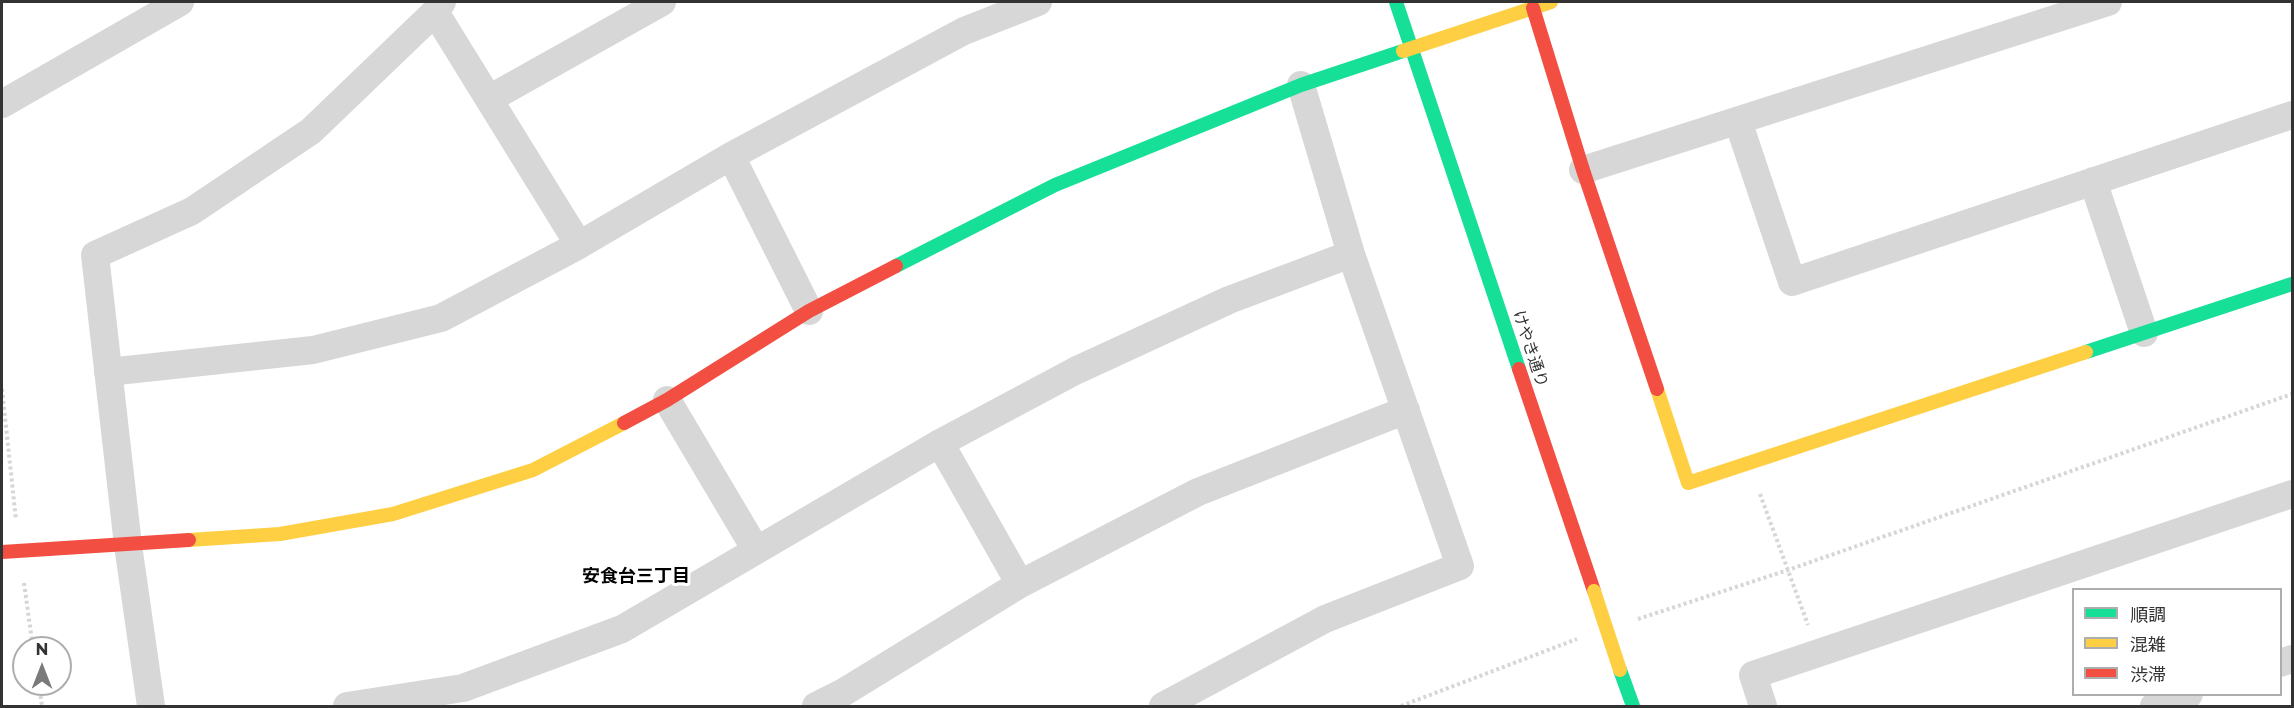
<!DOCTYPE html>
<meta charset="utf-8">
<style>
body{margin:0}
#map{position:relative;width:2294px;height:708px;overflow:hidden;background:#fff;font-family:Montserrat,"Noto Sans JP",sans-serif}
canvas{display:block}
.frame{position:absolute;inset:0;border:3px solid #333;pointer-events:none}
.legend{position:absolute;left:2072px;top:588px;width:210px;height:108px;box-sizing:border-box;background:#fff;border:2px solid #adadad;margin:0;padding:8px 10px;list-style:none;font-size:18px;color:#333}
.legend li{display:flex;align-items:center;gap:12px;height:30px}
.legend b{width:30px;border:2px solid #adadad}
.north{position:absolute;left:12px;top:636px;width:60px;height:60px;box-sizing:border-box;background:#fff;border:2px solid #adadad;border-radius:50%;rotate:0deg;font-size:16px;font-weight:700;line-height:24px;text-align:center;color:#333}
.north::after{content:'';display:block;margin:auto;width:21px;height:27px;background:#7a7a7a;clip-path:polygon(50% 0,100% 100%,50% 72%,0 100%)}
</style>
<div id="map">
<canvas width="2294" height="708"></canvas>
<div class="frame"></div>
<ul class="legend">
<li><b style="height:8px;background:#16e098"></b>順調</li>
<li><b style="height:8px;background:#ffcf43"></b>混雑</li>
<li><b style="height:8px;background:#f24e42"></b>渋滞</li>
</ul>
<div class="north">N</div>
</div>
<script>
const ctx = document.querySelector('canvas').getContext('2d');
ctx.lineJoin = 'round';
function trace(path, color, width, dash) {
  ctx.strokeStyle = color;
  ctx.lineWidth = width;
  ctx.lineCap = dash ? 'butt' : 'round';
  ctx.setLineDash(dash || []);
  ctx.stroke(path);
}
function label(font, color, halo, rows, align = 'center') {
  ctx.font = font + ' Montserrat,"Noto Sans JP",sans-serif';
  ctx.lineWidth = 6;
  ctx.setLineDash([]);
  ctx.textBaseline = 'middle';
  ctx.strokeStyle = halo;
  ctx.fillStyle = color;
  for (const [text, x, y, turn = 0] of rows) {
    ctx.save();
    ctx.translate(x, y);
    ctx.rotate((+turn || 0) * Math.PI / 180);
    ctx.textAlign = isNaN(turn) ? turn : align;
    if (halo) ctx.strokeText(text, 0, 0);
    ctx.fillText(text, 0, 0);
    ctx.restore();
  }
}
const path = new Path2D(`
 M 2,389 L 16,520
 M 1760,494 L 1808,625
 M 24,583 L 33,648
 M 1638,619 L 1788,570 L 2292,394
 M 39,684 L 42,706
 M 1401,706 L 1577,639`);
const street = new Path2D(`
 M 435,12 L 579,245
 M 489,99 L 662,2
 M 2,104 L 180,2
 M 1738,121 L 1792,282 L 2292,115
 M 731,156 L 809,311
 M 1583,170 L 2108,2
 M 2093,181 L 2144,333
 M 108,372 L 313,350 L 441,318 L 579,245 L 731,156 L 964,31 L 1038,2
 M 667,400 L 756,550
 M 940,443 L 1020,584
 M 2280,663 L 2292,659
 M 151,706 L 128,545 L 95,255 L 192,211 L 311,131 L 435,12 L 442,2
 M 347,706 L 463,688 L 622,629 L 940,443 L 1075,371 L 1229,300 L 1351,254
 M 816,706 L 844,692 L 1020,584 L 1198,492 L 1406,410
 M 1163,706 L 1325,619 L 1460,566 L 1351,254 L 1301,85
 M 1763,706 L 1753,675 L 2292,494
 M 2154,706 L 2189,694`);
const fast = new Path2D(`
 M 1396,2 L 1519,369
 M 896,266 L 1055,185 L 1301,85 L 1403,51
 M 2086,352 L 2292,284
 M 1620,670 L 1633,706`);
const slow = new Path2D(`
 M 1403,51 L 1551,2
 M 1657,389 L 1688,483 L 2086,352
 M 189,540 L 280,534 L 393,514 L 533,470 L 624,423`);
const jam = new Path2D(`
 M 1533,8 L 1583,170 L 1657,389
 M 1519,369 L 1594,591
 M 624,423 L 667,400 L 809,311 L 896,266
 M 2,552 L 189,540`);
const slowBridge = new Path2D(`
 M 1594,591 L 1620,670`);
const streetNames = [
 ["けやき通り",1530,349,72]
];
const neighbourhoodNames = [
 ["安食台三丁目",636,577]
];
trace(path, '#d6d6d6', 4, [3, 3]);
trace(street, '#d7d7d7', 28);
trace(fast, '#16e098', 14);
trace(slow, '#ffcf43', 14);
trace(jam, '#f24e42', 14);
trace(slowBridge, '#ffcf43', 14);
label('16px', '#333', '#fff', streetNames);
label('bold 18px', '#000', '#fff', neighbourhoodNames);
</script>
